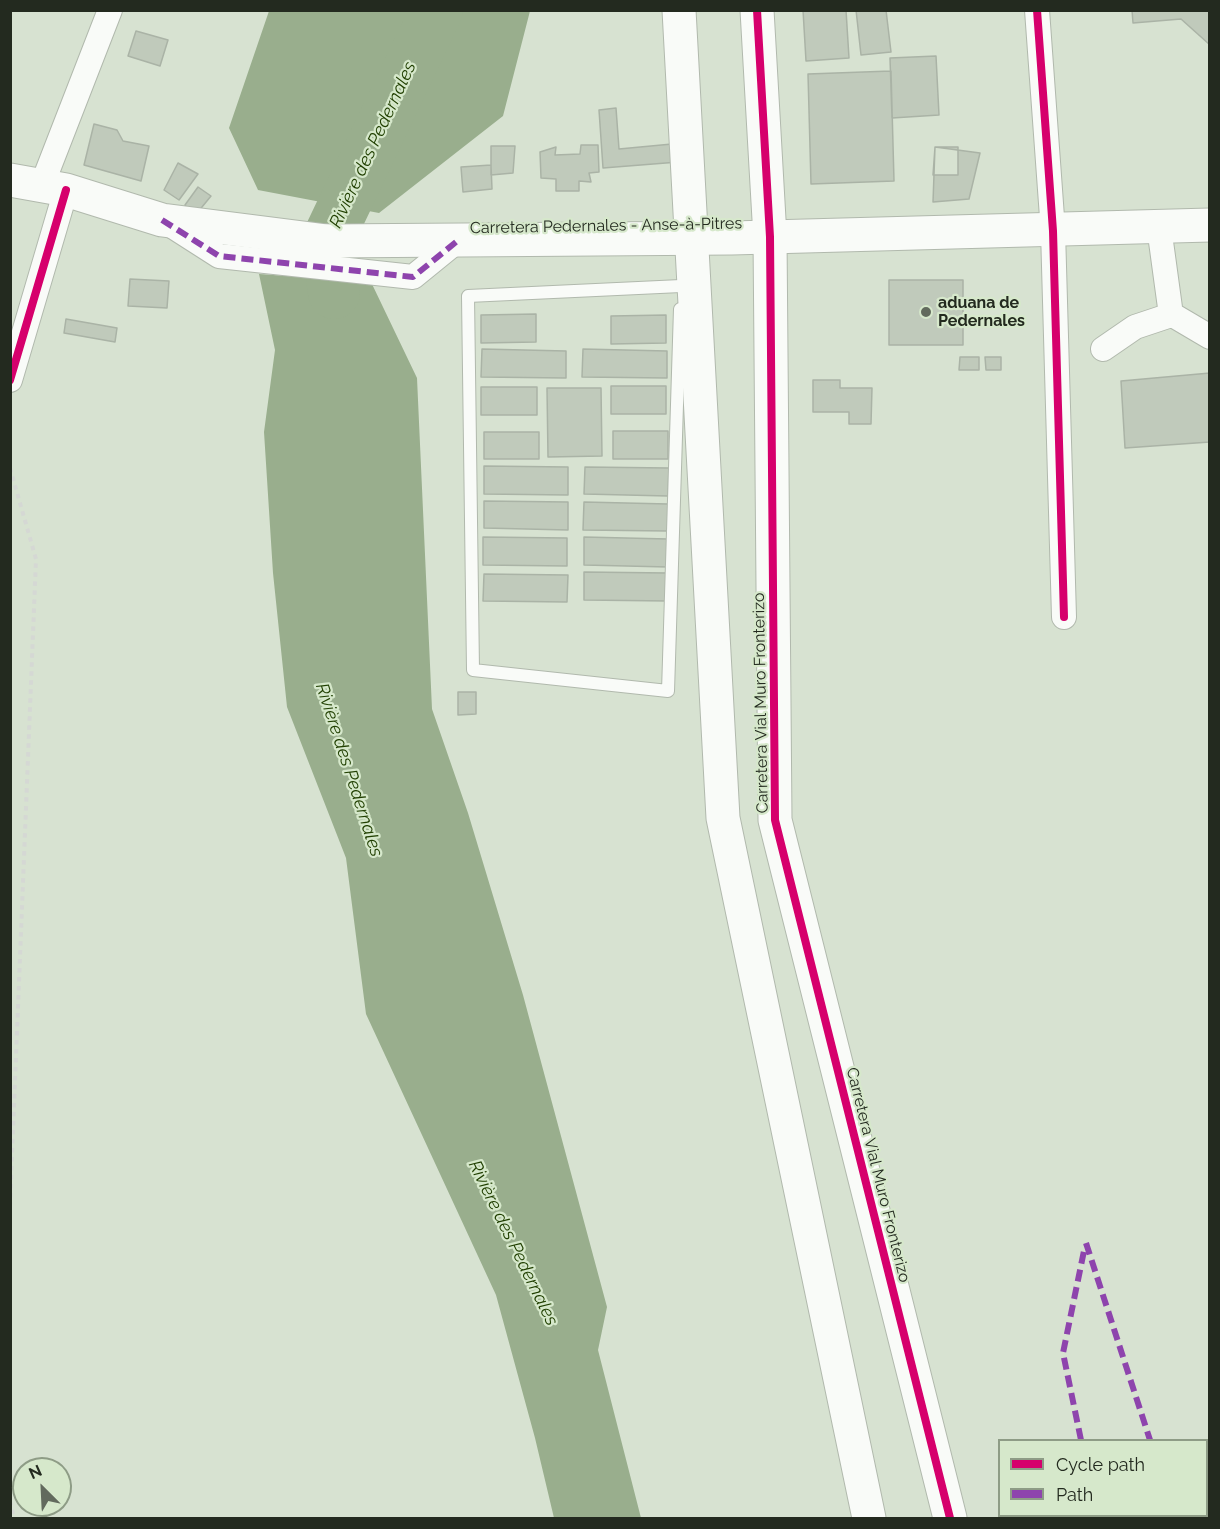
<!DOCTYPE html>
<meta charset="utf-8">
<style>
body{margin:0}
#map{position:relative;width:1220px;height:1529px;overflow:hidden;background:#d7e2d1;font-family:Raleway,sans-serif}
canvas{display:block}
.frame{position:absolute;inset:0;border:12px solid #232a1f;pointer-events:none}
.legend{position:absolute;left:998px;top:1439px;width:210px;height:78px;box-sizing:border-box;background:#d6e8cb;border:2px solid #8e9c86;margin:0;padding:8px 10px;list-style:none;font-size:18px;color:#232a1f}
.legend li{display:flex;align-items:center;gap:12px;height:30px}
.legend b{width:30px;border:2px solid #8e9c86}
.north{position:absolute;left:12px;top:1457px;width:60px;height:60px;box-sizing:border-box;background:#d6e8cb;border:2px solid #8e9c86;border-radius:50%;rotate:336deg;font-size:16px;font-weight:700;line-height:24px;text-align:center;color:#232a1f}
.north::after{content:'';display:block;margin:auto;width:21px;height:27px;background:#626a5d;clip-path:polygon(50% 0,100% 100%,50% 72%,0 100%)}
</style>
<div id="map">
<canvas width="1220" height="1529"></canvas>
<div class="frame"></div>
<ul class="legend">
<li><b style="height:8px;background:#d6006c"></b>Cycle path</li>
<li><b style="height:8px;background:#8e44ad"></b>Path</li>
</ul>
<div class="north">N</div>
</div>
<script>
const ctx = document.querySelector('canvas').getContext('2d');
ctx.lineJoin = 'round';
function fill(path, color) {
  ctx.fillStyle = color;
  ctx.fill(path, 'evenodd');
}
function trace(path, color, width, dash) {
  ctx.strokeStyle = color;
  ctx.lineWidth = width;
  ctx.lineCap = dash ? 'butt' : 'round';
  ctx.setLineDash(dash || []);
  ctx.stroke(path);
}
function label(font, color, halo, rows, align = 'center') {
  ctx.font = font + ' Raleway,sans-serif';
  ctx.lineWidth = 4.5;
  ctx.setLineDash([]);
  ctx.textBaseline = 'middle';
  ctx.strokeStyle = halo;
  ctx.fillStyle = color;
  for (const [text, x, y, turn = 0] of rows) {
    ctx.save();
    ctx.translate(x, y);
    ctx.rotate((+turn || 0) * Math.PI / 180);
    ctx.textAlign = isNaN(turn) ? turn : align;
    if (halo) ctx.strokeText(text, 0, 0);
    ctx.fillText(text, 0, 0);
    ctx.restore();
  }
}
const water = new Path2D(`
 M 269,11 L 269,10 L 530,11 L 503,116 L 379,213 L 258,190 L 229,128 Z
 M 259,274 L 371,282 L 417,378 L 432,709 L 468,813 L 523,995 L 607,1307 L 598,1350 L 641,1518 L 554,1518 L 535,1438 L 496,1295 L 366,1014 L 346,858 L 287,707 L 273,573 L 264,432 L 275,350 Z`);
const river = new Path2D(`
 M 334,293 L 327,241 L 437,10`);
const building = new Path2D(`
 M 803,10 L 846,10 L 849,58 L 806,61 Z
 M 856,10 L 886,10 L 891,52 L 861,55 Z
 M 1132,10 L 1210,10 L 1210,45 L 1181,19 L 1133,23 Z
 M 136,31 L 168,40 L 160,66 L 128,56 Z
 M 936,56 L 939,115 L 892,118 L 890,58 Z
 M 891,71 L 894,181 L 811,184 L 808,74 Z
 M 616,108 L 619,149 L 672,144 L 691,161 L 603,168 L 599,110 Z
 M 94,124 L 117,130 L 123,141 L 149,146 L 141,181 L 84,165 Z
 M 581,145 L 598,145 L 599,172 L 589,173 L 591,182 L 579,181 L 579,191 L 556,191 L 556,179 L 541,178 L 540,152 L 556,147 L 555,155 L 580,154 Z
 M 491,146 L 515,146 L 513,173 L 491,175 Z
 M 935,147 L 958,147 L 958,175 L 933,175 Z
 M 935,147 L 980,153 L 969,199 L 933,202 Z
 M 178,163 L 198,174 L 179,200 L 164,190 Z
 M 491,165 L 492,189 L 463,192 L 461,167 Z
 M 198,187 L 211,196 L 193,218 L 185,205 Z
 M 130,279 L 169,281 L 167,308 L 128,306 Z
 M 889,280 L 963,280 L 963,345 L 889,345 Z
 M 536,314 L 536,342 L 481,343 L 481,315 Z
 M 666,315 L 666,343 L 611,344 L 611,316 Z
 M 66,319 L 117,328 L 115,342 L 64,333 Z
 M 482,349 L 566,351 L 566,378 L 481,377 Z
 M 583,349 L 667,351 L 667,378 L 582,377 Z
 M 960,357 L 979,357 L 979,370 L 959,370 Z
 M 985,357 L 1001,357 L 1001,370 L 986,370 Z
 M 1210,373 L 1210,442 L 1125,448 L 1121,381 Z
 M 813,380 L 840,380 L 840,388 L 872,388 L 871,424 L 849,424 L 849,412 L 813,412 Z
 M 611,386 L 666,386 L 666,414 L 611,414 Z
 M 481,387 L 537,387 L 537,415 L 481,415 Z
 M 547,388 L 601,388 L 602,456 L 548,457 Z
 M 613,431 L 668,431 L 668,459 L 613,459 Z
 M 484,432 L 539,432 L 539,459 L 484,459 Z
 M 484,466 L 568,467 L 568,495 L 484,494 Z
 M 585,467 L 669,468 L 668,496 L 584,494 Z
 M 484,501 L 568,502 L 568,530 L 484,528 Z
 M 584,502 L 668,504 L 668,531 L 583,530 Z
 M 483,537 L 567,538 L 567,566 L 483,565 Z
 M 584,537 L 668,539 L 668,567 L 584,565 Z
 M 584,572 L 668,573 L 668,601 L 584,600 Z
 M 484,574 L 568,575 L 567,602 L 483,601 Z
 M 458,692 L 476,692 L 476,714 L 458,715 Z`);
const path = new Path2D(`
 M 10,468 L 36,559 L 10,1206
 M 10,1501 L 14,1518`);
const lane = new Path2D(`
 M 680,309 L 668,691 L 473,670 L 468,296 L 681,286`);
const street = new Path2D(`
 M 1037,10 L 1053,231 L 1064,617
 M 42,185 L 110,10
 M 169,224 L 219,256 L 413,277 L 456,242
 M 1171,314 L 1210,337
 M 1103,349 L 1135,327 L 1171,315 L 1159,227
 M 10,380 L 66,190`);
const secondary = new Path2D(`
 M 679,10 L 723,818 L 869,1518
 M 757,10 L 770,237 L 775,820 L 950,1518
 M 10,180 L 66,190 L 162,220 L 327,241`);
const primary = new Path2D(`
 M 327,241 L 732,238 L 1210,225`);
const quiet = new Path2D(`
 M 162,220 L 219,256 L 413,277 L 456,242
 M 1086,1243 L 1150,1440
 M 1081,1440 L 1063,1353 L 1085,1246
 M 1104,1516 L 1105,1518
 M 1158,1516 L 1158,1518`);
const cycleway = new Path2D(`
 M 757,10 L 770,237 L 775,820 L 950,1518
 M 1037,10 L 1053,231 L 1064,617
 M 10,380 L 66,190`);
const markers = [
 [926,312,6,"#626a5d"]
];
const streetNames = [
 ["Carretera Pedernales - Anse-à-Pitres",606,226,-1],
 ["Carretera Vial Muro Fronterizo",761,703,-91],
 ["Carretera Vial Muro Fronterizo",878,1175,76]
];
const poiNames = [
 ["aduana de",938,303],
 ["Pedernales",938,321]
];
const waterNames = [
 ["Rivière des Pedernales",373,145,-65],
 ["Rivière des Pedernales",349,770,72],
 ["Rivière des Pedernales",513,1243,64]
];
fill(water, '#99ae8d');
trace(river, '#99ae8d', 52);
fill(building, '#c0cabb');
trace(building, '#aab3a6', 1.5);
trace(lane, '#b1b9ad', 14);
trace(street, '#b1b9ad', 26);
trace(secondary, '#b1b9ad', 35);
trace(primary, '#b1b9ad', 35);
trace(path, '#d5d8d4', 4, [4.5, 4.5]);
trace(lane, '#f9fbf8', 12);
trace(street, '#f9fbf8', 24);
trace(secondary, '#f9fbf8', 33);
trace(primary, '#f9fbf8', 33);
trace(quiet, '#8e44ad', 6, [12, 6]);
trace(cycleway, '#d6006c', 8);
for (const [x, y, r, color] of markers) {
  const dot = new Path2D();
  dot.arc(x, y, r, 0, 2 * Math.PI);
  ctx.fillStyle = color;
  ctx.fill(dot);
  trace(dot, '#d6e8cb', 2);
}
label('16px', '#232a1f', '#d6e8cb', streetNames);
label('bold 16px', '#232a1f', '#d6e8cb', poiNames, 'left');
label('italic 18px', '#203f00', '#d6e8cb', waterNames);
</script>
